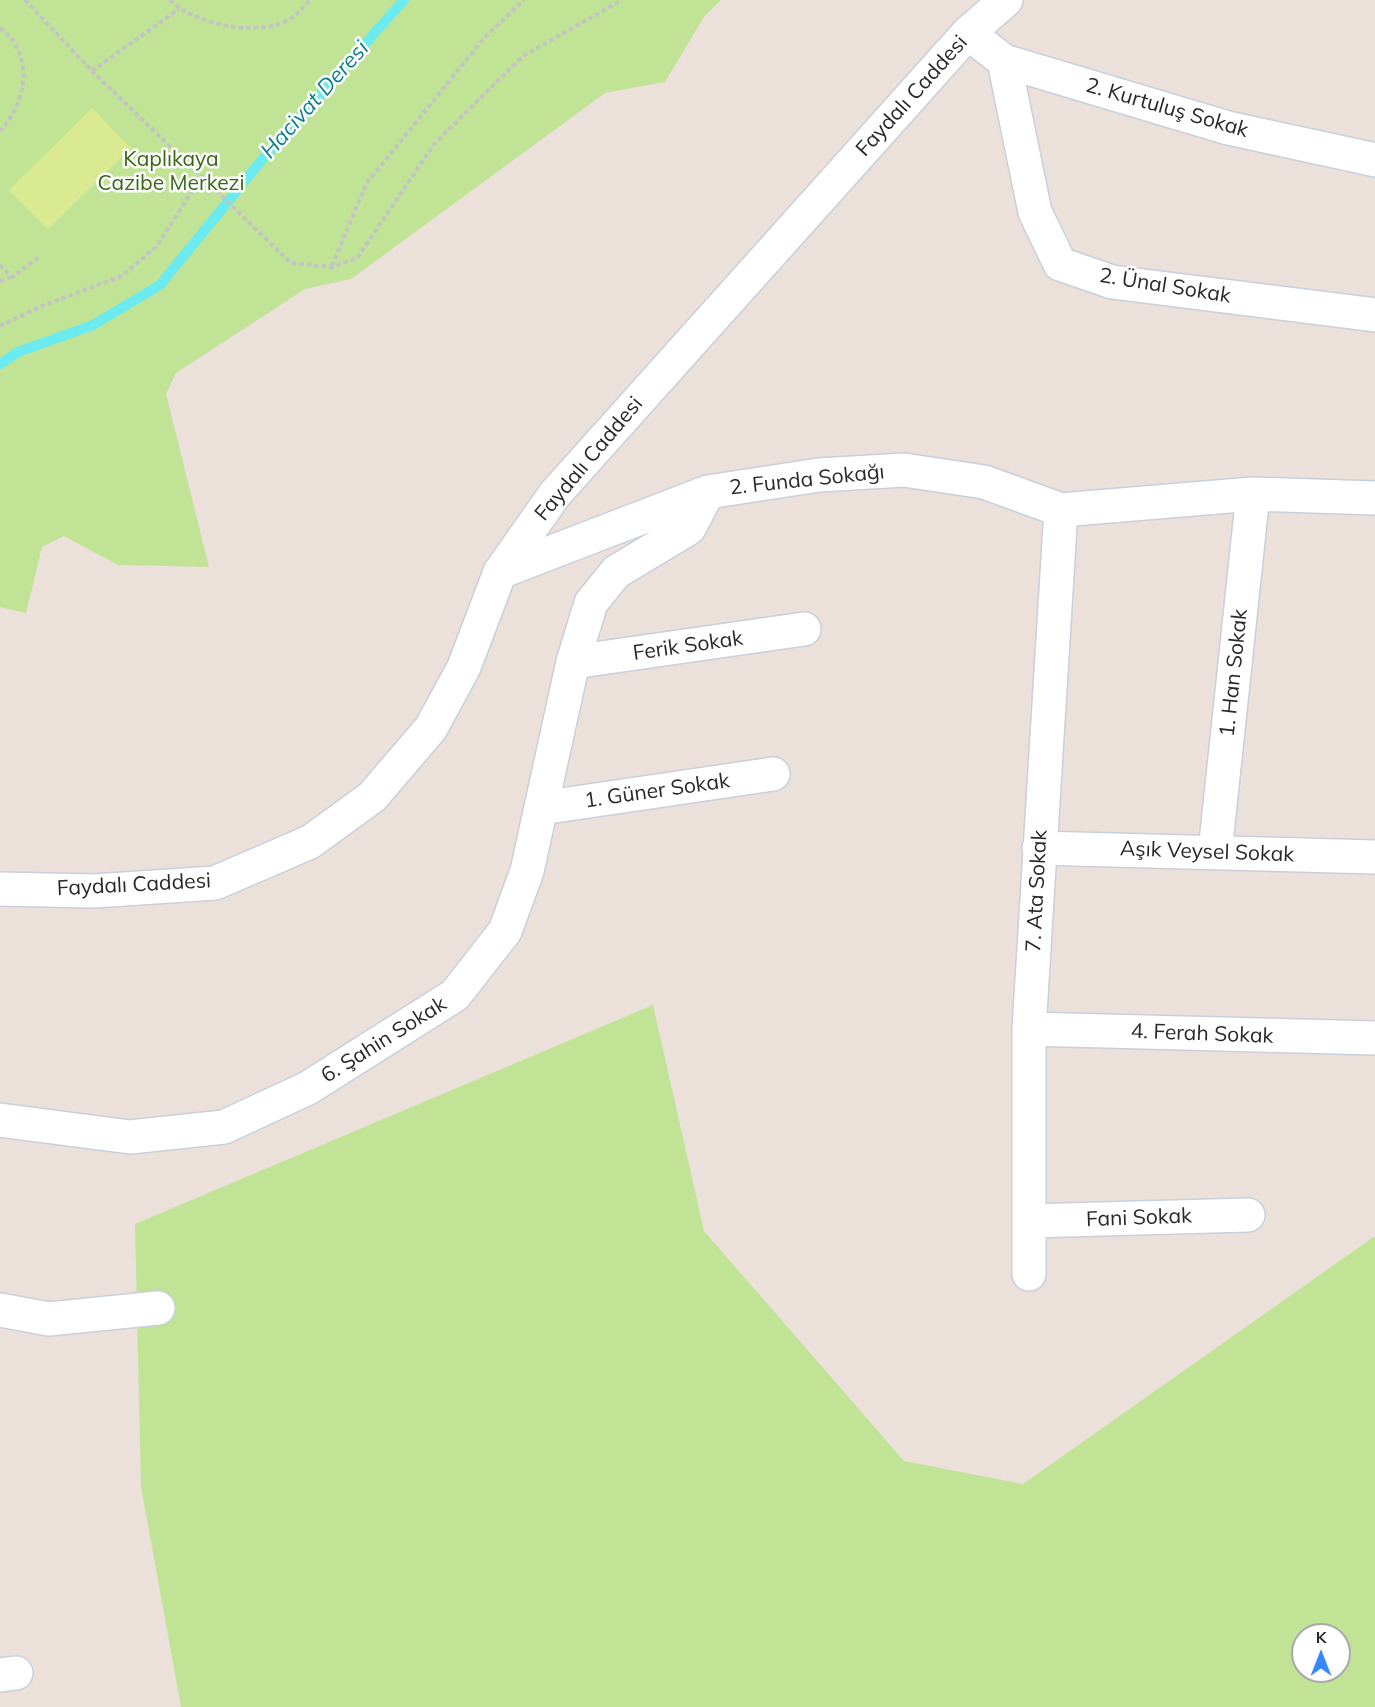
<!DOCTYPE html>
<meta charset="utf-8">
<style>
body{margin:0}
#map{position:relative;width:1375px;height:1707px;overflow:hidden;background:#ebe0da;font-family:Mulish,sans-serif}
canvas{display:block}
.north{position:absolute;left:1291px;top:1623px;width:60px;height:60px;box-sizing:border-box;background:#fff;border:2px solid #a9a9a9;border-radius:50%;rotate:0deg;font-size:16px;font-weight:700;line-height:24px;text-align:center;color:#282828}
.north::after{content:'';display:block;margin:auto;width:21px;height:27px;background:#3788fb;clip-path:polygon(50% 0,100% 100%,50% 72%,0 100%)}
</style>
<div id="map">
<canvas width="1375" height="1707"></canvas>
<div class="north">K</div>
</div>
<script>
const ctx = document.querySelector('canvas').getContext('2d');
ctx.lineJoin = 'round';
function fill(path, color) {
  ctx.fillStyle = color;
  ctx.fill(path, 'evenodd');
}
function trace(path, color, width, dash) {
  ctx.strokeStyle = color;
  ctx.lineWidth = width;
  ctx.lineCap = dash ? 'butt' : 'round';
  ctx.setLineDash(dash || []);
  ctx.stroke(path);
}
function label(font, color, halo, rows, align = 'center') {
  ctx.font = font + ' Mulish,sans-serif';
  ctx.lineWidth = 5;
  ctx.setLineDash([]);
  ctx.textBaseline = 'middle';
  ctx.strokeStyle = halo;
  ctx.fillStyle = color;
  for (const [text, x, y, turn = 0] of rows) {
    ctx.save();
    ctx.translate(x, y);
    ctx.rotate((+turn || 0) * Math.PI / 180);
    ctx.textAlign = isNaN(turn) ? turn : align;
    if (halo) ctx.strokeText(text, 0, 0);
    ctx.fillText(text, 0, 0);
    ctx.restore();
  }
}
const green = new Path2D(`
 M 0,0 L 721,0 L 704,17 L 665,82 L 605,93 L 351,279 L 305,289 L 176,373 L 166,394 L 209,567 L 118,565 L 64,536 L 42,547 L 26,613 L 0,607 Z
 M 653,1005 L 704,1231 L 904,1461 L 1023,1484 L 1375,1236 L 1375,1707 L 181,1707 L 141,1487 L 135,1224 ZM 1303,1635 L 1339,1635 L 1339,1671 L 1303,1671 Z`);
const pitch = new Path2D(`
 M 92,108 L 131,148 L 48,229 L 9,190 Z`);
const stream = new Path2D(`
 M 0,364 L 18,352 L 93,325 L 160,285 L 261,161 L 404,0`);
const path = new Path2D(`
 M 25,0 L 92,71 L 291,263 L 332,267 L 357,258 L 435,143 L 523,56 L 622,0
 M 170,0 C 194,25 264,39 293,17 C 300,12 305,5 310,0
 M 0,28 C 35,54 27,103 0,131
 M 92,71 L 179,9
 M 0,265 L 12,277 L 39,257
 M 332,266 L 366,184 L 484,38 L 524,0
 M 0,281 L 12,277
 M 0,326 L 42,306 L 122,276 L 156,247 L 202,176`);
const minor = new Path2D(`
 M 968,33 L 1004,61 L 1228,128 L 1375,160
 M 1004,61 L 1035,212 L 1060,264 L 1112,282 L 1375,315
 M 500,572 L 708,492 L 819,475 L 904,470 L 984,482 L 1061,510 L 1253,494 L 1375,498
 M 573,662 L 804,629
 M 541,808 L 773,774
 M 1039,848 L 1375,857
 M 1215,852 L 1253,494
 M 1029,1029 L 1375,1038
 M 0,1120 L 130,1137 L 224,1127 L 308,1088 L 455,995 L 505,931 L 527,871 L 573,662 L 591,603 L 616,572 L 689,528 L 708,492
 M 1029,1221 L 1248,1215
 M 1029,1274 L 1029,1029 L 1061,510
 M 0,1310 L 49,1319 L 158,1308
 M 0,1675 L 16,1673`);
const tertiary = new Path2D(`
 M 0,889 L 94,891 L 215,883 L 310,842 L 372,797 L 431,728 L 464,667 L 500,572 L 555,494 L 968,33 L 1006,0`);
const streetNames = [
 ["Faydalı Caddesi",912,96,-48],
 ["2. Kurtuluş Sokak",1167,108,16],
 ["2. Ünal Sokak",1165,286,9],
 ["Faydalı Caddesi",589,459,-50],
 ["2. Funda Sokağı",807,480,-6],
 ["Ferik Sokak",688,646,-8],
 ["1. Han Sokak",1234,673,-84],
 ["1. Güner Sokak",657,791,-8],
 ["Aşık Veysel Sokak",1207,852,2],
 ["Faydalı Caddesi",134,885,-3],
 ["7. Ata Sokak",1037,891,-87],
 ["4. Ferah Sokak",1202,1034,2],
 ["6. Şahin Sokak",384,1040,-32],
 ["Fani Sokak",1139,1218,-2]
];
const parkNames = [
 ["Kaplıkaya",171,160],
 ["Cazibe Merkezi",171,184]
];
const waterNames = [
 ["Hacivat Deresi",315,100,-48]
];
fill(green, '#c1e395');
fill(pitch, '#d9ea90');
trace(stream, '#6beaef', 10);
trace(minor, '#c8d0db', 36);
trace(tertiary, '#c8d0db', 36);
trace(path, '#c3c3c3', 4, [4.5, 3]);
trace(minor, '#fff', 33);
trace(tertiary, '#fff', 33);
label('21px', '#282828', '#fff', streetNames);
label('21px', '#3a6519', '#fff', parkNames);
label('italic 22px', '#0c7d8b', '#fff', waterNames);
</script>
